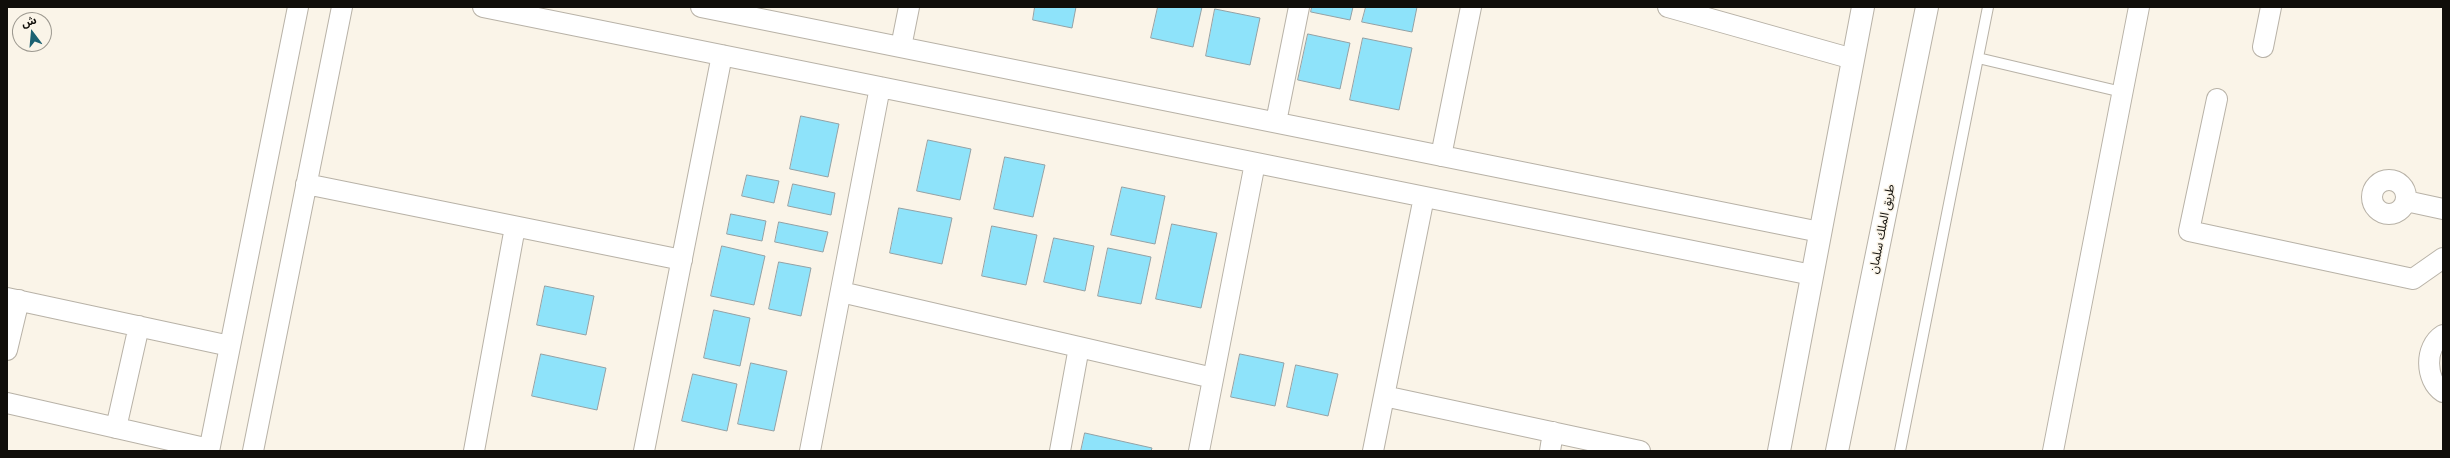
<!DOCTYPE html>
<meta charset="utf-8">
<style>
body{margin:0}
#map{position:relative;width:2450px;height:458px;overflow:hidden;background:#faf4e8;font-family:"Public Sans","Noto Sans Arabic",sans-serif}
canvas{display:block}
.frame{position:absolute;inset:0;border:8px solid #100e0a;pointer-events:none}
.north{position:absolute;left:12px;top:12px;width:40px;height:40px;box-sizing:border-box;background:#faf4e8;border:1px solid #9c988f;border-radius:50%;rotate:344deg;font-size:11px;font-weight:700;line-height:16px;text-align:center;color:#100e0a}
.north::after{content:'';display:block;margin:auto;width:14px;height:18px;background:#1b6172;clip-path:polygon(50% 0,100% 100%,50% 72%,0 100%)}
</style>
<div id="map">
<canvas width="2450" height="458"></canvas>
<div class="frame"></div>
<div class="north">ش</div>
</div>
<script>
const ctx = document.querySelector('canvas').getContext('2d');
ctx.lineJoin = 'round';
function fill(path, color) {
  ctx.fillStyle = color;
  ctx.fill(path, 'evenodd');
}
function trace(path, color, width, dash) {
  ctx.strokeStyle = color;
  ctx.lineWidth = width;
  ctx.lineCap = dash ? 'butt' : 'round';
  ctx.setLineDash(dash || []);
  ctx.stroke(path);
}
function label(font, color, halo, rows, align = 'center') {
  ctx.font = font + ' "Public Sans","Noto Sans Arabic",sans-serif';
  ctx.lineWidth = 3;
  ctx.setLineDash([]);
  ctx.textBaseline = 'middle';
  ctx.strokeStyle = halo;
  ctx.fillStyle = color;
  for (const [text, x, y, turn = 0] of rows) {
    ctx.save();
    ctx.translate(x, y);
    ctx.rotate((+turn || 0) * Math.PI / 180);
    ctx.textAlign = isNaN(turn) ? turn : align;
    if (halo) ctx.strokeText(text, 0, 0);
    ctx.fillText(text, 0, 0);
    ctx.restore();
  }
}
const building = new Path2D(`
 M 1035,7 L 1076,7 L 1072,28 L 1033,20 Z
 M 1158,7 L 1202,7 L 1193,47 L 1151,38 Z
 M 1312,7 L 1353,7 L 1350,20 L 1311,12 Z
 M 1366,7 L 1417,7 L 1412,32 L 1362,22 Z
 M 1215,9 L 1260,18 L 1250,65 L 1206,56 Z
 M 1308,34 L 1350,43 L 1340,89 L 1298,80 Z
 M 1363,38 L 1412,48 L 1399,110 L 1350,100 Z
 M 801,116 L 839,124 L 828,177 L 790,169 Z
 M 928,140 L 971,149 L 960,200 L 917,191 Z
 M 1005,157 L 1045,165 L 1033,217 L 994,209 Z
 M 747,175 L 779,181 L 774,203 L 742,196 Z
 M 793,184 L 835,193 L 831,215 L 788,206 Z
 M 1122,187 L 1165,196 L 1155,244 L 1111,235 Z
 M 899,208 L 952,218 L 942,264 L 890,253 Z
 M 731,214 L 766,221 L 762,241 L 727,234 Z
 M 779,222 L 828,232 L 823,252 L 775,242 Z
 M 1172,224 L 1217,233 L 1201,308 L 1156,299 Z
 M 992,226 L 1037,235 L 1026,285 L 982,276 Z
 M 1054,238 L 1094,246 L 1085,291 L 1044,282 Z
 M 722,246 L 765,256 L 754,305 L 711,296 Z
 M 1108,248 L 1151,257 L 1141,304 L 1098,296 Z
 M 779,262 L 811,268 L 801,316 L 769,309 Z
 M 545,286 L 594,296 L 586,335 L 537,325 Z
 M 714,310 L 750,318 L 740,366 L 704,358 Z
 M 541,354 L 606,368 L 597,410 L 532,396 Z
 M 1240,354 L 1284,363 L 1275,406 L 1231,397 Z
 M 751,363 L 787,371 L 774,431 L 738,424 Z
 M 1296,365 L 1338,374 L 1328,416 L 1287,407 Z
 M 693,374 L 737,384 L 727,431 L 682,421 Z
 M 1085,433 L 1152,448 L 1151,451 L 1081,451 Z`);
const lane = new Path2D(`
 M 1978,58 L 2122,92
 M 1900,451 L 1988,7`);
const street = new Path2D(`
 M 483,7 L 1812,275
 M 701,7 L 1820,232
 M 1668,7 L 1853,59
 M 901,47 L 909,7
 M 2263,47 L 2271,7
 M 2217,99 L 2189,231 L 2413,279 L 2443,258
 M 1276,122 L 1299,7
 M 1441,156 L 1471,7
 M2372 197a17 17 0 1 1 34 0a17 17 0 1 1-34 0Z
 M 306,184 L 682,260
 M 2406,201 L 2443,209
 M 841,292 L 1213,378
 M 7,298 L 230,346
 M 2443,335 C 2424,347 2425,380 2443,392
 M 7,350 L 19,300
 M 1384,396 L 1640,451
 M 7,403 L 209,449
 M 116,428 L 139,326
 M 209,451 L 298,7
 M 253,451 L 342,7
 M 474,451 L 515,227
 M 644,451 L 722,55
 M 810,451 L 880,87
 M 1060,451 L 1079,347
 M 1199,451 L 1255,163
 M 1373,451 L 1424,197
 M 1550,451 L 1553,432
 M 2053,451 L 2139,7`);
const secondary = new Path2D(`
 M 1779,451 L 1863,7
 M 1837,451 L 1927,7`);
const streetNames = [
 ["طريق الملك سلمان",1882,229,-79]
];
fill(building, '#8ee3fa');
trace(building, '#93a1a5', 1);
trace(lane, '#b8b2a7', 12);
trace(street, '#b8b2a7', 22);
trace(secondary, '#b8b2a7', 24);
trace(lane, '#fff', 10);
trace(street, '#fff', 20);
trace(secondary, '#fff', 22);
label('12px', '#100e0a', '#faf4e8', streetNames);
</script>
